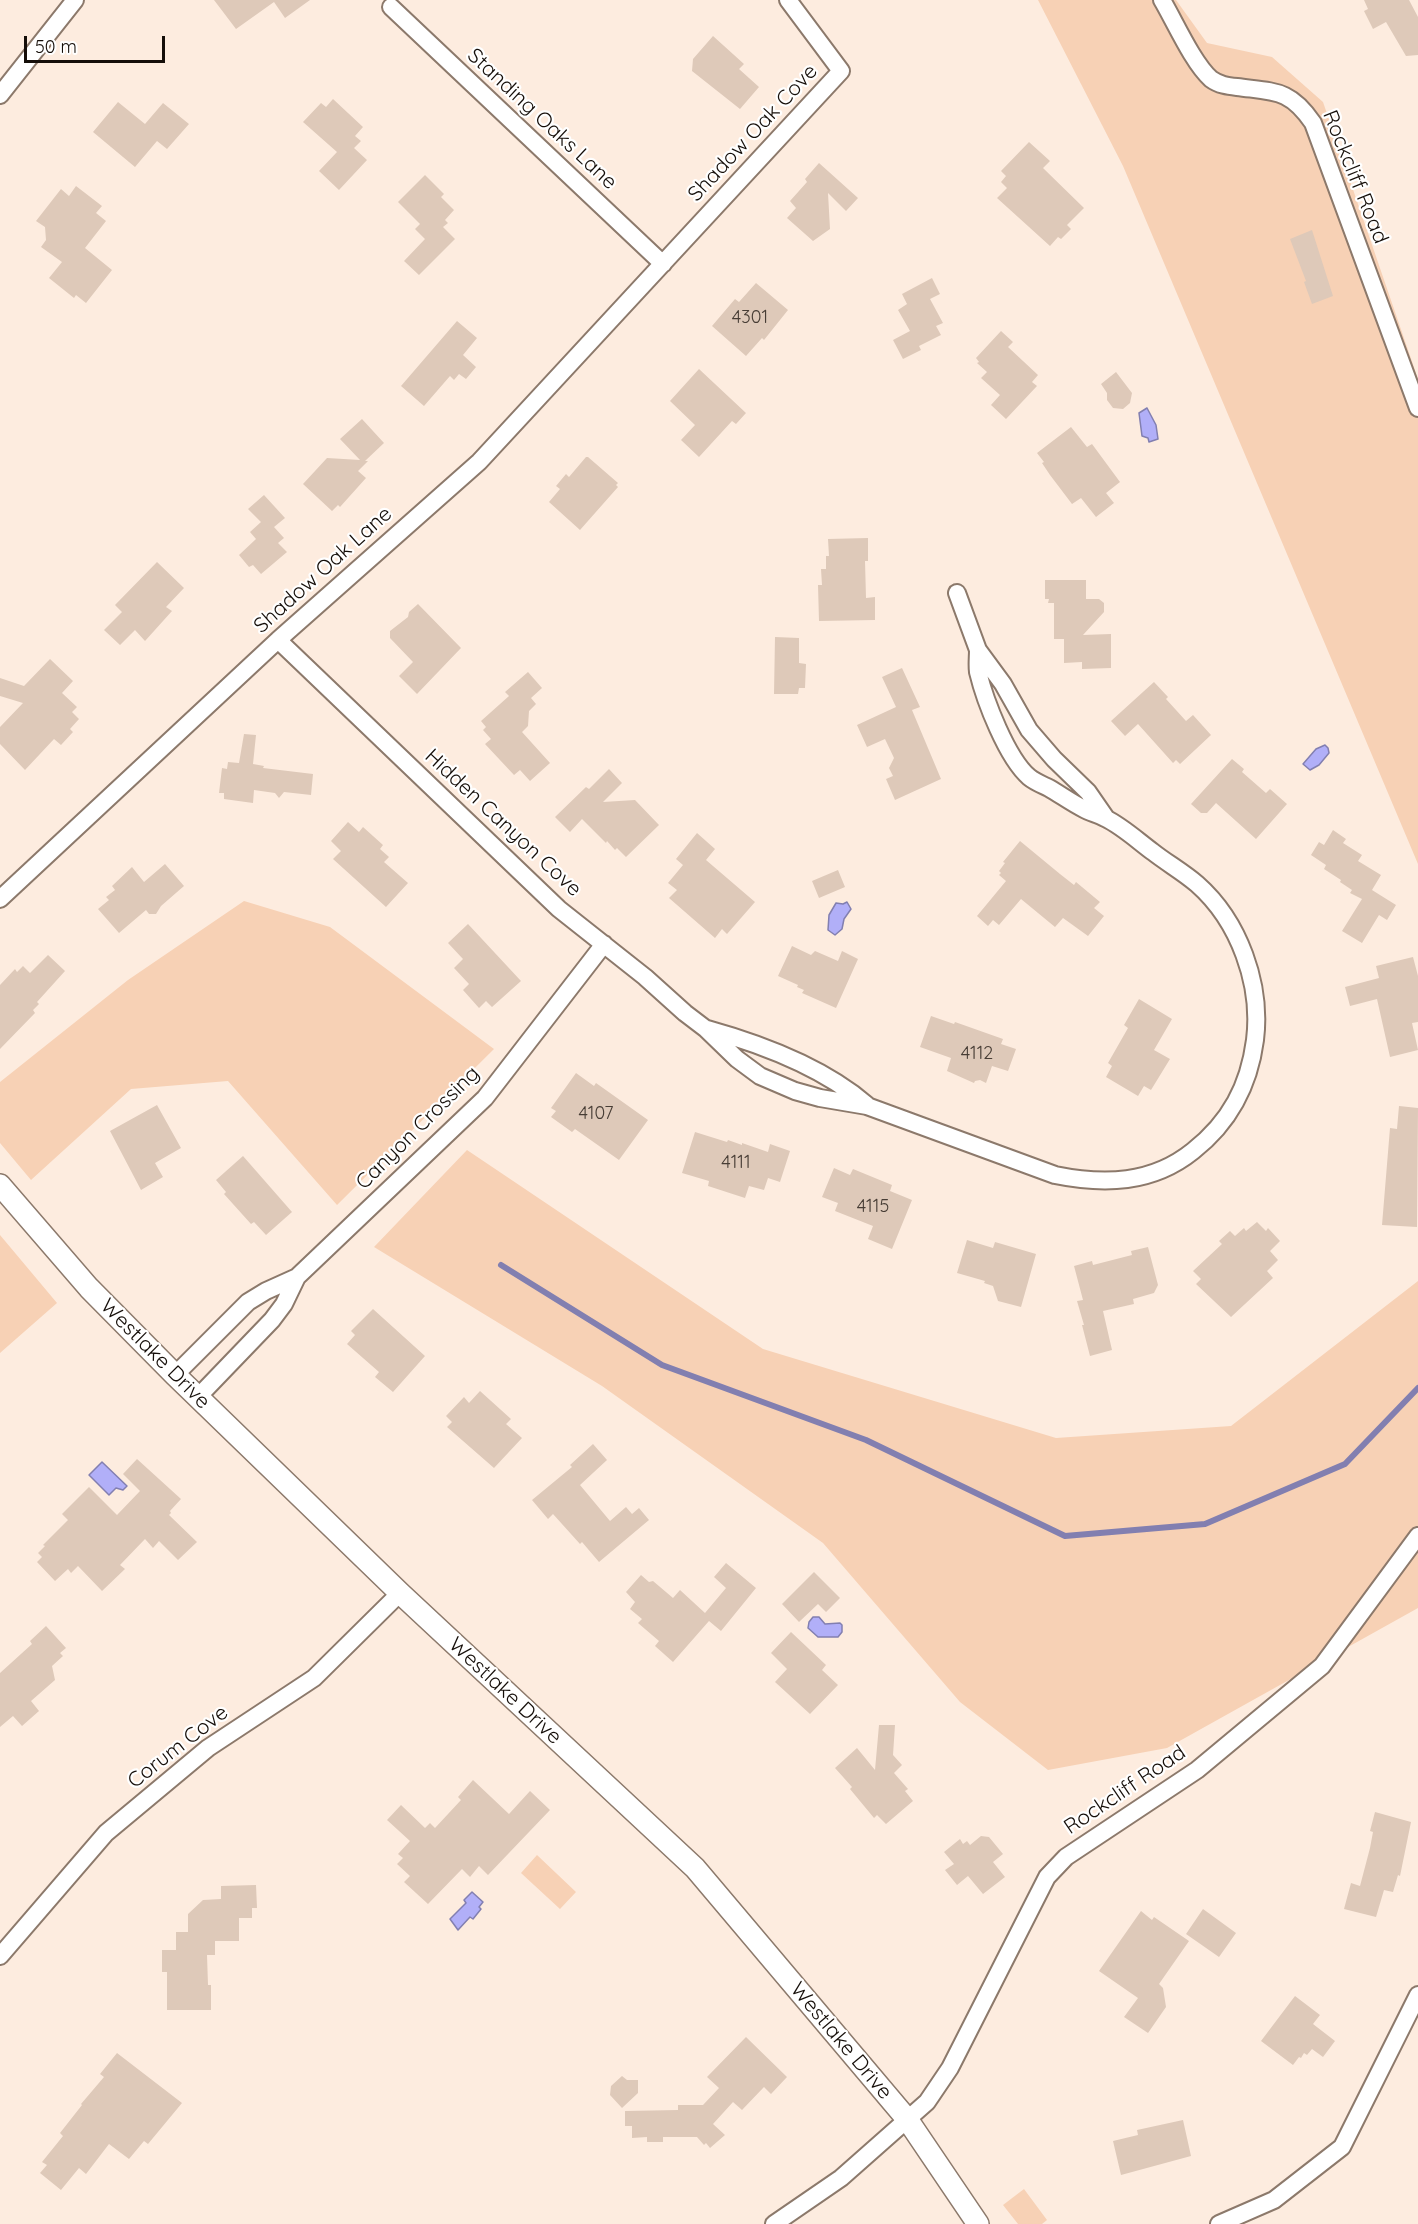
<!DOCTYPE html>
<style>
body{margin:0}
#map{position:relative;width:1418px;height:2224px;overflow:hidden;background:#fdecdf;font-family:Quicksand,sans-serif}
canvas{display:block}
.scale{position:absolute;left:24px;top:36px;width:141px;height:27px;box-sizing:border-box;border:3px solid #150e09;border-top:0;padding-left:8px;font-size:18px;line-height:21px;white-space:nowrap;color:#150e09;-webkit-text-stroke:4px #fff;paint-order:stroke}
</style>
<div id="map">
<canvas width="1418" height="2224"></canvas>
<div class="scale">50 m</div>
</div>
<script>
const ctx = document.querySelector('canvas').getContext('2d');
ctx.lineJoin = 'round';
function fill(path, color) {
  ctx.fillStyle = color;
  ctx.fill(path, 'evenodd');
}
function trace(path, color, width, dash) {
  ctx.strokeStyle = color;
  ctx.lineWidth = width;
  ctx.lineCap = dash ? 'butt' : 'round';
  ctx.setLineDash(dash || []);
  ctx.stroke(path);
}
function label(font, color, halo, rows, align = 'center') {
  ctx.font = font + ' Quicksand,sans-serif';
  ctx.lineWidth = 4.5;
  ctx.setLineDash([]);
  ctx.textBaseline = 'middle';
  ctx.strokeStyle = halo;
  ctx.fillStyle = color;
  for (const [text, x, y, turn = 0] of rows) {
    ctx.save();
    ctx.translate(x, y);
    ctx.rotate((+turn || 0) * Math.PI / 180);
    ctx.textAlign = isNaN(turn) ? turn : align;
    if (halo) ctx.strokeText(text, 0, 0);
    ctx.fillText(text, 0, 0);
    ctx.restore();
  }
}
const green = new Path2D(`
 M 1038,0 L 1176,0 L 1207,43 L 1272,57 L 1323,102 L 1418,379 L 1418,864 L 1123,166 Z
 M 244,901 L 330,927 L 494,1049 L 337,1205 L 228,1081 L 131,1089 L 31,1180 L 0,1143 L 0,1082 L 128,980 Z
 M 467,1150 L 763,1349 L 1056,1438 L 1231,1426 L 1418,1281 L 1418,1608 L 1167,1748 L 1048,1770 L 960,1702 L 823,1543 L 602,1386 L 374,1247 Z
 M 0,1235 L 57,1303 L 0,1353 Z
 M 537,1855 L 576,1892 L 560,1909 L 521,1873 Z
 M 1024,2189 L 1047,2220 L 1042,2224 L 1018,2224 L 1003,2205 Z`);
const water = new Path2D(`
 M 1147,408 L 1156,425 L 1158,439 L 1149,442 L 1148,438 L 1142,436 L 1139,413 Z
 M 1325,745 L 1328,748 L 1329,753 L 1319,765 L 1310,770 L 1303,764 L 1316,749 Z
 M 847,902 L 851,909 L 844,919 L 842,929 L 835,935 L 828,930 L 829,915 L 836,903 L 843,904 Z
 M 102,1462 L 127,1486 L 123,1490 L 116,1488 L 109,1495 L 89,1475 Z
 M 813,1617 L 819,1617 L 825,1624 L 840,1623 L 842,1625 L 842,1632 L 838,1637 L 818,1637 L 808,1628 L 809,1622 Z
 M 472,1892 L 483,1902 L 479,1907 L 481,1909 L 473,1919 L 470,1917 L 458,1930 L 450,1919 L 466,1903 L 464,1900 Z`);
const stream = new Path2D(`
 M 501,1265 L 662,1365 L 866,1440 L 1065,1536 L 1205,1524 L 1345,1464 L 1418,1388`);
const building = new Path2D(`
 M 214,0 L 310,0 L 285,18 L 274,2 L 236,29 Z
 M 1364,0 L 1409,0 L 1418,17 L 1418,55 L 1406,56 L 1386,22 L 1373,29 L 1364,11 L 1368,9 Z
 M 713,36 L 744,64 L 739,69 L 759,87 L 740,109 L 692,71 L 693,59 Z
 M 333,99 L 363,127 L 355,136 L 361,141 L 354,148 L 367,160 L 339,190 L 319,171 L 337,152 L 303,122 L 321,103 L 326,107 Z
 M 118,102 L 145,124 L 163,103 L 189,124 L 167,149 L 157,141 L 135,167 L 93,132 Z
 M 1029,142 L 1050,161 L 1043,168 L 1084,208 L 1067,225 L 1071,229 L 1061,239 L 1058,237 L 1050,246 L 997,198 L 1007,188 L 1001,182 L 1006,176 L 1001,171 Z
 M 819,163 L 858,198 L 846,211 L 828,193 L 830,229 L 813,241 L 787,218 L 796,208 L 790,201 L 807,182 L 805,179 Z
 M 425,175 L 444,194 L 441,197 L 454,210 L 445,220 L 448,223 L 443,227 L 455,239 L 419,275 L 404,261 L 425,239 L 415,229 L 420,224 L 398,202 Z
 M 76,186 L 102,206 L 96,213 L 106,221 L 85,248 L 112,270 L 86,303 L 76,295 L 74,298 L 49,278 L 62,262 L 41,247 L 46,240 L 45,227 L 36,221 L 61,189 L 69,196 Z
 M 1312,230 L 1333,296 L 1312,304 L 1304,282 L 1306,281 L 1290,239 Z
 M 932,278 L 940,294 L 930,299 L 943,323 L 936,326 L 941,335 L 919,346 L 921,350 L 903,359 L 893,340 L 910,331 L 898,310 L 907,304 L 902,294 Z
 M 756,283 L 788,310 L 764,340 L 762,338 L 746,356 L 712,326 L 735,299 L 739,302 Z
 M 457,321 L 477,338 L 463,355 L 476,367 L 466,379 L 459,374 L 454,380 L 450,376 L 424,406 L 401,386 Z
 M 1001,331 L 1013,342 L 1008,347 L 1038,375 L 1032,382 L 1037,386 L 1006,419 L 991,405 L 1000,395 L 981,378 L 987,372 L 977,363 L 979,362 L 976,358 Z
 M 699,369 L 746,413 L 736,424 L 732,421 L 699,457 L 681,440 L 695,425 L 670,401 Z
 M 1116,372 L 1132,393 L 1130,403 L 1123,409 L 1113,408 L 1107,400 L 1107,393 L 1101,384 Z
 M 362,419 L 384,443 L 365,461 L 368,461 L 358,471 L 366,478 L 340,507 L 338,505 L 332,511 L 303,484 L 327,458 L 360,460 L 340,439 Z
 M 1071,427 L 1087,447 L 1092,444 L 1120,482 L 1106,493 L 1114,503 L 1096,517 L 1081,498 L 1072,504 L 1050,475 L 1042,463 L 1044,462 L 1037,453 Z
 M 586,457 L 588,457 L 618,483 L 616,485 L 618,487 L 580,530 L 549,502 L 560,489 L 556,486 L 566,474 L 569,477 Z
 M 264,495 L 285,518 L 274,527 L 284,538 L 278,543 L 287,552 L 261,574 L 253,565 L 249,567 L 239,555 L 256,539 L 250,532 L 261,522 L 248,509 Z
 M 868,538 L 868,561 L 865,561 L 866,598 L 875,597 L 875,620 L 819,621 L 818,585 L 822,585 L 821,569 L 826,569 L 826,556 L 829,556 L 828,539 Z
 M 157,562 L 184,588 L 166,607 L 172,611 L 145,641 L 135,630 L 120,645 L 104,630 L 122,612 L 115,605 Z
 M 1045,580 L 1086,580 L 1086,599 L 1099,599 L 1104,603 L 1104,612 L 1083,635 L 1111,634 L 1111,668 L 1082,669 L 1082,662 L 1064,663 L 1064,639 L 1054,639 L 1054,603 L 1048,603 L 1049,599 L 1045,599 Z
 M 418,604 L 461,648 L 417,694 L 399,676 L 413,662 L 390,638 L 390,631 L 408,617 L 409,612 Z
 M 775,637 L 799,638 L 799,663 L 806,664 L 805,688 L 799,688 L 798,694 L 774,694 Z
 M 50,659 L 73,681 L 62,693 L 77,707 L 72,712 L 79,719 L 70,729 L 73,732 L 61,745 L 54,739 L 25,770 L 0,744 L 0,727 L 23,703 L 0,696 L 0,678 L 24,686 Z
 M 902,668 L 920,707 L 912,710 L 941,779 L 895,800 L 886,779 L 893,776 L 889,768 L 894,758 L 885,739 L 867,747 L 857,725 L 896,707 L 882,677 Z
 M 528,672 L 542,688 L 531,698 L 536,704 L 529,711 L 528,726 L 522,732 L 550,763 L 530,781 L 520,770 L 514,775 L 485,744 L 491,739 L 483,730 L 486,727 L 481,721 L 509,696 L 505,692 Z
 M 1154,682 L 1168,697 L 1166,699 L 1186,721 L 1193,715 L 1211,735 L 1180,764 L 1176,760 L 1173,763 L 1138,724 L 1125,736 L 1111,721 Z
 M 244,734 L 256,735 L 253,764 L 264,766 L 263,768 L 313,774 L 311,795 L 284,792 L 279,798 L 275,793 L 254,790 L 253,803 L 224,799 L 224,793 L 219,793 L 222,768 L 227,769 L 228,762 L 239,763 Z
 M 1232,759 L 1244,769 L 1242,772 L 1266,793 L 1270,789 L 1287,804 L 1256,839 L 1216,803 L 1207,813 L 1201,813 L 1191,804 Z
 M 609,769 L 622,783 L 603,802 L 635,800 L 659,825 L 626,857 L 617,848 L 615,850 L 607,841 L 606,843 L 582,819 L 570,832 L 555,817 L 586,787 L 589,789 Z
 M 348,822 L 359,832 L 363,827 L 383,845 L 380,849 L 389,857 L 384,862 L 408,883 L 386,907 L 333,859 L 341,851 L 331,841 Z
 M 1333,830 L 1346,839 L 1343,843 L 1362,855 L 1358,861 L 1381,875 L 1372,890 L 1396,905 L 1387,920 L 1379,915 L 1362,943 L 1342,931 L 1362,899 L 1350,893 L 1352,890 L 1340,882 L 1341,880 L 1324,869 L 1326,865 L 1311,855 L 1319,842 L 1324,845 Z
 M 697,833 L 715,849 L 706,860 L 755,902 L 727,934 L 722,929 L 715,938 L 669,898 L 677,890 L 668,883 L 683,865 L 676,859 Z
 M 1020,841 L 1060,874 L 1074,885 L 1076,882 L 1100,902 L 1094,908 L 1104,916 L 1088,936 L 1063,918 L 1055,927 L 1021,899 L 999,925 L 993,920 L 988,926 L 977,916 L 1006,881 L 999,875 L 1001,873 L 999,871 L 1005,863 L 1003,862 Z
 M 165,864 L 184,886 L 161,906 L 156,914 L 149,914 L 146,910 L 119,933 L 98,909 L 109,900 L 106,897 L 115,890 L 112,886 L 132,867 L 144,882 Z
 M 838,870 L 845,887 L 819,898 L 812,881 Z
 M 468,924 L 521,981 L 492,1007 L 486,1001 L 479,1008 L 463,990 L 469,984 L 454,968 L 463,959 L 448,943 Z
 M 792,946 L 811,955 L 815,951 L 838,961 L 842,951 L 858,959 L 836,1008 L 802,993 L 804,990 L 797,987 L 798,985 L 778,976 Z
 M 48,955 L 65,971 L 37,1002 L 39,1004 L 33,1010 L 35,1013 L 0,1049 L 0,985 L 15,969 L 17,972 L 23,966 L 30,973 Z
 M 1413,957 L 1418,976 L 1418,1022 L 1412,1023 L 1418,1050 L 1390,1057 L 1377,999 L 1350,1006 L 1345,987 L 1379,978 L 1376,966 Z
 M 1139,999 L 1172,1019 L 1154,1050 L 1170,1059 L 1151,1090 L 1144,1086 L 1138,1096 L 1106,1077 L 1112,1066 L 1108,1063 L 1128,1028 L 1124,1025 Z
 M 931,1016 L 954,1024 L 955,1022 L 1003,1039 L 1001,1044 L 1016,1049 L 1008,1071 L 992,1066 L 986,1083 L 980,1080 L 975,1081 L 974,1083 L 947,1071 L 951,1058 L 920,1047 Z
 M 576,1073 L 594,1086 L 596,1083 L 648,1120 L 619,1160 L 575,1129 L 572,1132 L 551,1117 L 556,1111 L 551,1108 Z
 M 157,1105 L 181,1148 L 155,1163 L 163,1177 L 141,1190 L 110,1131 Z
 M 1399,1106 L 1418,1108 L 1417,1227 L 1382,1225 L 1390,1128 L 1397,1129 Z
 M 695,1132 L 727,1142 L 728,1140 L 742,1145 L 742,1143 L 768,1152 L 770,1144 L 790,1151 L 780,1182 L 768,1178 L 764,1190 L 749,1186 L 745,1198 L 708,1186 L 709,1181 L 682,1173 Z
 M 243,1156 L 292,1212 L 266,1235 L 254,1222 L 251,1224 L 224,1194 L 226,1192 L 216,1180 Z
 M 834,1168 L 850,1175 L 853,1169 L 892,1185 L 890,1191 L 912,1200 L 892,1249 L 868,1239 L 873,1226 L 835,1211 L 838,1203 L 822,1197 Z
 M 1257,1222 L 1266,1231 L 1268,1228 L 1280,1241 L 1270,1251 L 1278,1260 L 1267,1271 L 1273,1278 L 1231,1317 L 1196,1284 L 1201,1279 L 1193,1271 L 1222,1244 L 1219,1241 L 1230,1231 L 1235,1236 L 1244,1228 L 1246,1231 Z
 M 967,1240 L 993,1248 L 995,1242 L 1036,1254 L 1021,1307 L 998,1301 L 993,1286 L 984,1283 L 985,1281 L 957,1273 Z
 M 1148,1247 L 1158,1285 L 1154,1293 L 1133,1299 L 1134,1304 L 1103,1311 L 1112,1350 L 1090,1356 L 1082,1325 L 1084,1325 L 1077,1301 L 1083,1300 L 1074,1266 L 1092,1261 L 1093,1265 L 1132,1255 L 1131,1251 Z
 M 373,1309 L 425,1356 L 393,1392 L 375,1377 L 379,1372 L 347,1344 L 355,1335 L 351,1331 Z
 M 480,1391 L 511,1419 L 506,1424 L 522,1438 L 494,1468 L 447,1427 L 452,1422 L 446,1416 L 464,1397 L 469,1403 Z
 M 593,1444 L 607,1460 L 580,1485 L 610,1521 L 626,1507 L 632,1514 L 639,1508 L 649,1520 L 599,1562 L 582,1542 L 580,1544 L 553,1514 L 548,1519 L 532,1500 L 572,1467 L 570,1465 Z
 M 137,1459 L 181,1499 L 170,1511 L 171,1513 L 169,1515 L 197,1542 L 178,1560 L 159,1541 L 153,1548 L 145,1539 L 120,1565 L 125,1569 L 102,1591 L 78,1566 L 71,1573 L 68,1569 L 55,1581 L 37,1562 L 42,1557 L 38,1553 L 45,1546 L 43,1545 L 68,1520 L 62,1514 L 89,1487 L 117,1515 L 140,1491 L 123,1474 Z
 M 726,1563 L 756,1588 L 721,1631 L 709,1621 L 673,1662 L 655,1646 L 659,1641 L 638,1623 L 642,1619 L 630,1609 L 635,1602 L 626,1592 L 641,1575 L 649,1582 L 653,1581 L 673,1598 L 680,1590 L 705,1613 L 726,1588 L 714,1577 Z
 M 814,1572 L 840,1598 L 826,1612 L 818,1604 L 799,1622 L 782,1604 Z
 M 46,1626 L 66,1648 L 60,1653 L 63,1656 L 52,1666 L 55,1680 L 31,1701 L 39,1711 L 22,1726 L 13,1716 L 0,1727 L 0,1673 L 32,1644 L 30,1641 Z
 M 791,1632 L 826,1665 L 822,1670 L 838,1685 L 810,1714 L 775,1682 L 787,1669 L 771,1653 Z
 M 879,1725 L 895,1725 L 893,1755 L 902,1765 L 894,1773 L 908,1789 L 905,1791 L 913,1801 L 886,1824 L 877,1815 L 874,1818 L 850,1789 L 852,1787 L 835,1768 L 857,1748 L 875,1770 Z
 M 473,1780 L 509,1814 L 530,1791 L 550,1810 L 488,1875 L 479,1866 L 470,1877 L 462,1869 L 428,1904 L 404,1882 L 410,1876 L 397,1864 L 403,1858 L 398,1854 L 410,1841 L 387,1820 L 401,1805 L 425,1828 L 430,1823 L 435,1828 L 461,1800 L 458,1797 Z
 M 1375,1812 L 1411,1822 L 1400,1876 L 1398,1875 L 1393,1892 L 1384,1890 L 1376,1917 L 1344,1909 L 1351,1883 L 1360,1886 L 1370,1848 L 1373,1832 L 1370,1831 Z
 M 981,1836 L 989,1837 L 1003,1854 L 993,1862 L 1005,1877 L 983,1894 L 968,1876 L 957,1885 L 945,1870 L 954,1864 L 944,1852 L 960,1839 L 963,1844 L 967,1841 L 970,1845 Z
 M 256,1885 L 257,1908 L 252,1908 L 252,1918 L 239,1918 L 239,1941 L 215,1941 L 215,1955 L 207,1955 L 208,1985 L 211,1985 L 211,2010 L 167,2010 L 167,1972 L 162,1972 L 162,1950 L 176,1950 L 176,1932 L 188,1932 L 188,1914 L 203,1900 L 221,1899 L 221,1886 Z
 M 1203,1909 L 1236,1933 L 1219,1957 L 1186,1934 Z
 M 1141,1911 L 1152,1920 L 1154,1917 L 1189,1941 L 1159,1984 L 1163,1988 L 1166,2007 L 1148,2033 L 1124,2017 L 1138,1998 L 1099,1971 Z
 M 1295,1996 L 1320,2015 L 1313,2024 L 1335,2041 L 1323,2057 L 1312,2049 L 1307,2055 L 1304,2053 L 1301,2058 L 1299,2057 L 1293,2065 L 1261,2041 Z
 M 746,2037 L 787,2077 L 771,2094 L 764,2087 L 742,2110 L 733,2102 L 713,2124 L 725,2135 L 710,2148 L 706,2143 L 704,2145 L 697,2137 L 663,2137 L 663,2142 L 647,2142 L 647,2137 L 632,2138 L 632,2126 L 625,2126 L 625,2111 L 678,2110 L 678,2105 L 703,2105 L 719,2088 L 707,2077 Z
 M 117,2053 L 182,2103 L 148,2144 L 144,2141 L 129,2159 L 109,2144 L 86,2174 L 79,2168 L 61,2190 L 40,2173 L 47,2165 L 42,2162 L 63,2136 L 60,2133 L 82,2105 L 81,2104 L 104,2077 L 100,2074 Z
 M 622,2076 L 627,2080 L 638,2080 L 638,2093 L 622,2108 L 610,2095 L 611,2086 Z
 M 1183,2120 L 1191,2156 L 1121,2175 L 1113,2141 L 1138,2135 L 1137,2130 Z`);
const minor = new Path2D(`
 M 1162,0 C 1175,22 1193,63 1211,79 C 1219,85 1228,86 1237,87 C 1275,92 1290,89 1313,123 L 1418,408
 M 391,7 L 663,264
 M 0,95 L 75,0
 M 957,593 L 978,650 L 1003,684 L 1029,730 L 1054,759 L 1088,792 L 1106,818
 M 278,640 L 559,909 L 645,977 L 685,1013 L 706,1029 L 737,1059 L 760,1076 L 795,1091 L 820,1098 L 867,1106 L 1055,1175 C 1104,1185 1152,1184 1193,1151 C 1230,1122 1249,1086 1255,1040 C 1262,984 1239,921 1197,884 C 1183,872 1167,863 1153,852 C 1138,841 1122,826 1105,818 C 1098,814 1091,813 1084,809 C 1072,803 1061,795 1049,788 C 1043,785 1035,782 1029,777 C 1007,758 985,701 978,672 C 977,665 978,657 978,650
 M 0,899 L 278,640 L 479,462 L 841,71 L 788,0
 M 707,1029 C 761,1044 824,1068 867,1105
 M 175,1375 L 248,1302 L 266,1291 L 297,1277
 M 198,1397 L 272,1320 L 284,1304 L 297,1277 L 485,1098 L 604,944
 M 0,1956 L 106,1833 L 208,1748 L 314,1678 L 400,1593
 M 774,2224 L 841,2178 L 927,2102 L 950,2068 L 1047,1877 L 1066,1857 L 1197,1770 L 1322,1666 L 1418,1536
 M 1219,2224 L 1274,2200 L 1342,2147 L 1418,1995`);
const tertiary = new Path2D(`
 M 0,1185 L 89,1288 L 175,1375 L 400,1593 L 695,1868 L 907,2119 L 978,2224`);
const numberNames = [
 ["4301",750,318],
 ["4112",977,1054],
 ["4107",596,1114],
 ["4111",736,1163],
 ["4115",873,1207]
];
const streetNames = [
 ["Standing Oaks Lane",542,119,43],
 ["Shadow Oak Cove",753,133,-47],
 ["Rockcliff Road",1355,177,68],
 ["Shadow Oak Lane",323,570,-42],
 ["Hidden Canyon Cove",503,823,43],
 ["Canyon Crossing",418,1128,-45],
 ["Westlake Drive",155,1354,45],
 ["Westlake Drive",505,1691,43],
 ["Corum Cove",178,1747,-38],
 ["Rockcliff Road",1125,1790,-34],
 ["Westlake Drive",841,2041,50]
];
fill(green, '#f7d1b5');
fill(water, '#b1aff8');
trace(water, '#827fb0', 1.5);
trace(stream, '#827fb0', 6);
fill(building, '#dec9b9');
trace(minor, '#8c796b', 20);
trace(tertiary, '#8c796b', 24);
trace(minor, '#fff', 16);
trace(tertiary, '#fff', 21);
label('18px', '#473d35', null, numberNames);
label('21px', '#150e09', '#fff', streetNames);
</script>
